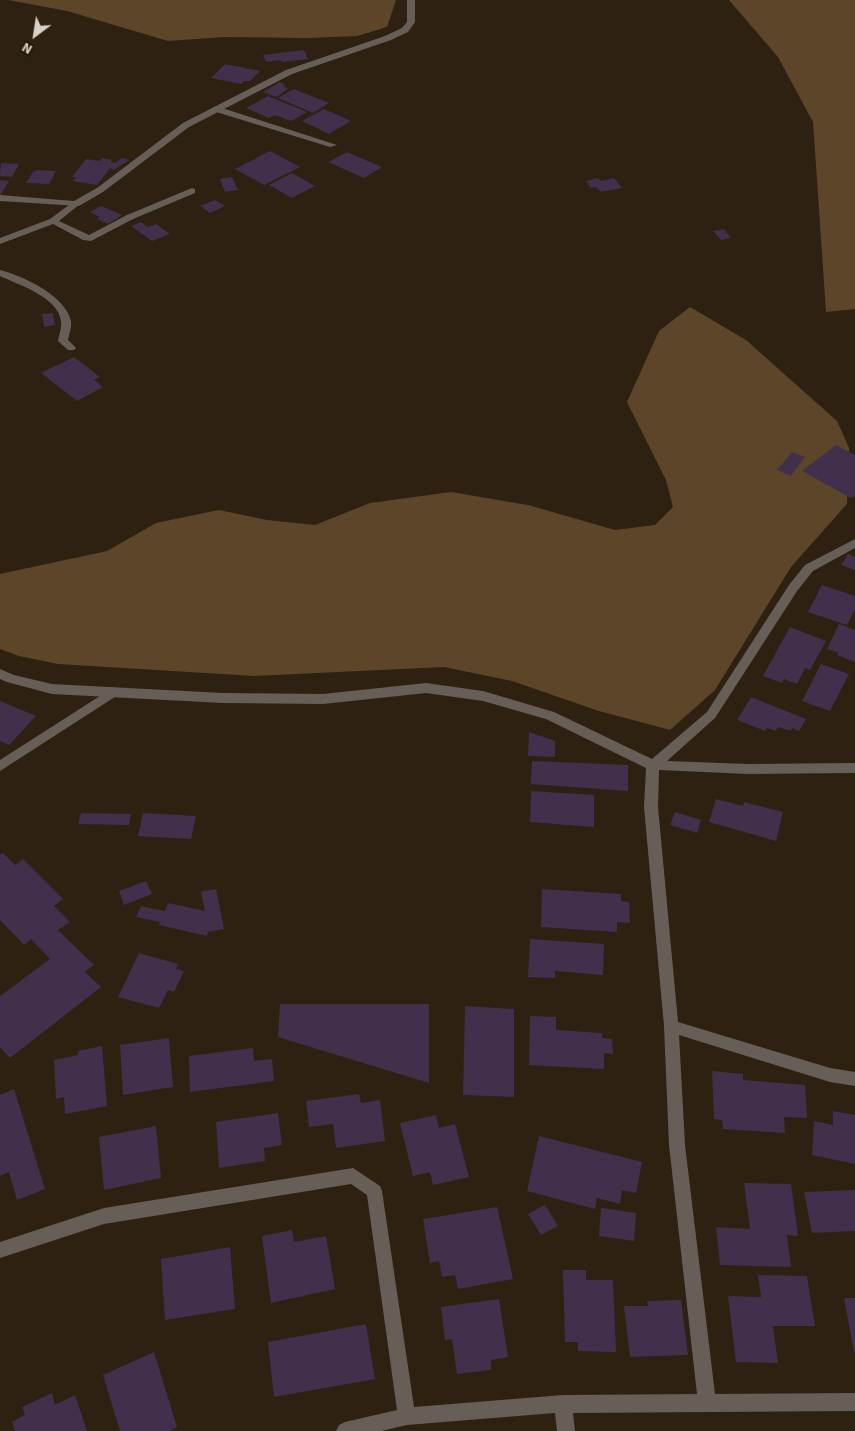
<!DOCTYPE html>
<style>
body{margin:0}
#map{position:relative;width:855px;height:1431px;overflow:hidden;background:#2e2112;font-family:"Source Sans 3",sans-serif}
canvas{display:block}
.north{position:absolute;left:10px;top:10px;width:50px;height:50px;-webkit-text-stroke:4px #241808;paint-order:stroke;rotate:211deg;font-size:14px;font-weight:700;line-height:20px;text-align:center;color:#d9d1c7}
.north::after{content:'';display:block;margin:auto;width:18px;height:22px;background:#d9d1c7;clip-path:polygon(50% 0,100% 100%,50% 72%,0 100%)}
</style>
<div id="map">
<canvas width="855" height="1431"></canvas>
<div class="north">N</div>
</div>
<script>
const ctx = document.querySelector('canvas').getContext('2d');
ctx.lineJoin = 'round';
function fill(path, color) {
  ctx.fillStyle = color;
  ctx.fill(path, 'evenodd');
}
const forest = new Path2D(`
 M 8,0 L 396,0 L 387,27 L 357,36 L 309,38 L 224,37 L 168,41 L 67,11 Z
 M 729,0 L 855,0 L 855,309 L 826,312 L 813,122 L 778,57 Z
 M 690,307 L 746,340 L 837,421 L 849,448 L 847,504 L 791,567 L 715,690 L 670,730 L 599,711 L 512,681 L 444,667 L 254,676 L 58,664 L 19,656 L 0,649 L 0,574 L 107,551 L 156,523 L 219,510 L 267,520 L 315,525 L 370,503 L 451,492 L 528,505 L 615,530 L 655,525 L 673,507 L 666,480 L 627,402 L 659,331 Z`);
const building = new Path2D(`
 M 304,50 L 308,59 L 282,62 L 281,60 L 266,62 L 263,55 Z
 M 225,64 L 260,71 L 250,81 L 244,81 L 241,84 L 211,78 Z
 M 280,82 L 286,85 L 283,86 L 288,89 L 276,97 L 263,92 Z
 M 294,89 L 329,103 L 313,113 L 278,98 Z
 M 268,96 L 307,112 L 291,121 L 275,115 L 269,118 L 246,108 Z
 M 324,109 L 351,121 L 329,134 L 302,121 Z
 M 270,151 L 300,167 L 264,185 L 235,169 Z
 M 347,152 L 382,167 L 364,178 L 328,162 Z
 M 102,158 L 112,160 L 110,162 L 115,163 L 122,158 L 129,160 L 114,170 L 110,168 L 97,185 L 73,181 L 76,177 L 72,177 L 86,159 L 100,161 Z
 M 1,163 L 19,164 L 12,177 L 0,176 Z
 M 37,170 L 56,171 L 49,184 L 26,183 L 33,172 Z
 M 292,173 L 315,186 L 292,198 L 269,185 Z
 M 232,177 L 238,190 L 225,192 L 220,179 Z
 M 598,178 L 601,181 L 614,178 L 622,188 L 601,192 L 596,187 L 591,188 L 586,181 Z
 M 0,180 L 9,181 L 0,196 Z
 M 215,200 L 225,206 L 210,213 L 200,206 Z
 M 101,206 L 122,215 L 108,224 L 97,219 L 100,217 L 90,212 Z
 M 141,222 L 148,227 L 156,224 L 170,234 L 152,241 L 131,226 Z
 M 724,229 L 731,238 L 721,240 L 713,231 Z
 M 53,313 L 55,325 L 44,327 L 42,314 Z
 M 74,357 L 100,377 L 94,380 L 103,387 L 77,401 L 41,373 Z
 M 836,445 L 855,455 L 855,496 L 851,498 L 802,471 Z
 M 792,452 L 805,457 L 791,476 L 777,470 Z
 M 848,554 L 855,557 L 855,570 L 841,565 Z
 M 822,585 L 855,596 L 855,609 L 847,625 L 808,612 Z
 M 839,624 L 855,630 L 855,662 L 837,655 L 839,653 L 827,649 Z
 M 790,627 L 826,641 L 810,670 L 805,668 L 797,684 L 784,679 L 782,683 L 763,676 Z
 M 821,664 L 849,674 L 830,711 L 802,701 Z
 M 751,697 L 806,719 L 799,731 L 792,728 L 791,731 L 778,727 L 776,731 L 767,728 L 765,731 L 737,720 Z
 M 0,701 L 36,716 L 9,745 L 0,741 Z
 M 529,732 L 555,741 L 555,757 L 528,756 Z
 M 532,761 L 628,765 L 628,791 L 531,784 Z
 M 531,791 L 594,795 L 594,827 L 530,822 Z
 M 716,799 L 743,806 L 744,802 L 783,812 L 776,841 L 709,822 Z
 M 675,812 L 701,820 L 697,833 L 670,825 Z
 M 81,813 L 131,814 L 129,825 L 78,824 Z
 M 143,813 L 196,816 L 191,839 L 138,836 Z
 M 3,853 L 15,865 L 23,859 L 63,899 L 54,906 L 70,922 L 58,930 L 94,965 L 85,972 L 101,987 L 10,1058 L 0,1047 L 0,996 L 50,959 L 31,939 L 24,945 L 0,920 L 0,855 Z
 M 146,881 L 152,894 L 124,905 L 119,891 Z
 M 216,889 L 224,929 L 208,932 L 207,936 L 159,925 L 160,922 L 136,917 L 141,906 L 165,911 L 168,903 L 205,911 L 201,892 Z
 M 542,889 L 621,894 L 621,901 L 629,902 L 630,923 L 617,922 L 617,932 L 541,927 Z
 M 530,939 L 604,944 L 603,975 L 555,971 L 555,978 L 528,977 Z
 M 139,953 L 178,964 L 176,969 L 184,971 L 174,992 L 168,990 L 159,1008 L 118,997 Z
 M 280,1004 L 429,1004 L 429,1083 L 278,1037 Z
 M 465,1006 L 514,1009 L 514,1097 L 463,1095 Z
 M 530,1016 L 556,1017 L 556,1030 L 602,1033 L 602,1038 L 612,1039 L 613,1054 L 604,1053 L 604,1069 L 529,1065 Z
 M 169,1038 L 173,1087 L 123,1095 L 120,1045 Z
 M 102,1046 L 107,1106 L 65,1114 L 64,1097 L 56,1099 L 54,1060 L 78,1055 L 78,1051 Z
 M 253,1048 L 254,1061 L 272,1059 L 274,1081 L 190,1092 L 189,1056 Z
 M 712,1071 L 743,1074 L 743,1080 L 805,1085 L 807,1118 L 784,1117 L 785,1133 L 723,1129 L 722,1120 L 714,1119 Z
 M 14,1089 L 45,1189 L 17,1200 L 9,1172 L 0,1176 L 0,1095 Z
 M 359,1094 L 361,1103 L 380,1100 L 385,1141 L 336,1148 L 333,1124 L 309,1127 L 306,1101 Z
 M 833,1111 L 855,1115 L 855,1164 L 812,1155 L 814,1121 L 833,1125 Z
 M 278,1113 L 282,1145 L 264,1148 L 265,1161 L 219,1168 L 216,1122 Z
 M 436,1115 L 439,1128 L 455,1124 L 469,1177 L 433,1185 L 430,1172 L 413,1176 L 400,1123 Z
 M 156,1126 L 161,1178 L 104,1190 L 99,1137 Z
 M 539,1136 L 642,1162 L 636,1193 L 622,1190 L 620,1204 L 597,1198 L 595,1209 L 527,1191 Z
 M 744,1183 L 791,1184 L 798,1236 L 787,1235 L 791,1267 L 720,1265 L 716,1227 L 750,1229 Z
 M 855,1190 L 855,1231 L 812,1233 L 804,1192 Z
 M 545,1205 L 558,1226 L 541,1235 L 528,1214 Z
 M 497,1207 L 513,1279 L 458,1289 L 455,1275 L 442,1277 L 439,1261 L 430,1263 L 423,1219 Z
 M 601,1208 L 636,1213 L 634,1241 L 599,1236 Z
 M 292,1230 L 294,1242 L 326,1236 L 335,1289 L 271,1303 L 262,1236 Z
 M 230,1247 L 235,1309 L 165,1320 L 161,1259 Z
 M 563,1270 L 586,1270 L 586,1280 L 613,1280 L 616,1352 L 578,1351 L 578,1342 L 565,1342 Z
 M 758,1275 L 807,1276 L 815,1326 L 773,1326 L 778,1363 L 736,1362 L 728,1296 L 761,1297 Z
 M 844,1298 L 855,1298 L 855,1352 L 854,1352 Z
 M 499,1299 L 508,1357 L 491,1360 L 491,1370 L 457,1374 L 452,1339 L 445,1340 L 441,1307 Z
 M 681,1300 L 688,1355 L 630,1357 L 624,1306 L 648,1306 L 647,1301 Z
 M 366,1324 L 375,1379 L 274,1397 L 268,1342 Z
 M 154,1352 L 177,1427 L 169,1431 L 120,1431 L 103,1375 Z
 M 52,1393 L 55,1405 L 75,1395 L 87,1431 L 15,1431 L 12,1422 L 25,1415 L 22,1407 Z`);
const lane = new Path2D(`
 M 213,107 L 219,107 L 337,145 L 330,147 L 213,111 Z
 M 192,188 L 195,189 L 195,193 L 133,219 L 91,241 L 83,240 L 53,224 L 0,244 L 0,238 L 50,219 L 73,202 L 79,202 L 80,204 L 59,221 L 89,235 L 127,215 Z
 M 0,270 C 23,276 65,295 71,321 C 72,326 69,335 68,340 L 76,348 L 74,350 L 68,350 L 58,341 C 59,335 62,327 61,321 C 58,297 19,285 0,276 Z
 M 114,687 L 118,689 L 120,692 L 118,695 L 0,771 L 0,760 Z`);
const street = new Path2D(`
 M 407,0 L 415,0 L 415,22 L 408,32 L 391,40 L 292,74 L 189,127 L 103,192 L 79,206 L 0,201 L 0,195 L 74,201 L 97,188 L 183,123 L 286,70 L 385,36 L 402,28 L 407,22 Z
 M 855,539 L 855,548 L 813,571 L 797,591 L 715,718 L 667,761 L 748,764 L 855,763 L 855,773 L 748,774 L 659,770 L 658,807 L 678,1022 L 830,1068 L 855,1072 L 855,1086 L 830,1082 L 679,1035 L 685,1145 L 715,1394 L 855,1393 L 855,1411 L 573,1413 L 575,1431 L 557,1431 L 555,1413 L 407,1425 L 381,1431 L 336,1431 L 339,1425 L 345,1422 L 397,1410 L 367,1195 L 351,1184 L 104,1224 L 0,1258 L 0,1242 L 104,1208 L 353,1168 L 380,1186 L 382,1191 L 414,1407 L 563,1395 L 697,1394 L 669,1145 L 664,1026 L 644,807 L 646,768 L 546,719 L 483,701 L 426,693 L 323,704 L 223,703 L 52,694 L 7,682 L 0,679 L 0,669 L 14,675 L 52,684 L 223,693 L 323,694 L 426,683 L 483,691 L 554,712 L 652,759 L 707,712 L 789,585 L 805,565 Z`);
fill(forest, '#5d4529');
fill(building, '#412f4c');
fill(lane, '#675e58');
fill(street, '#675e58');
</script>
